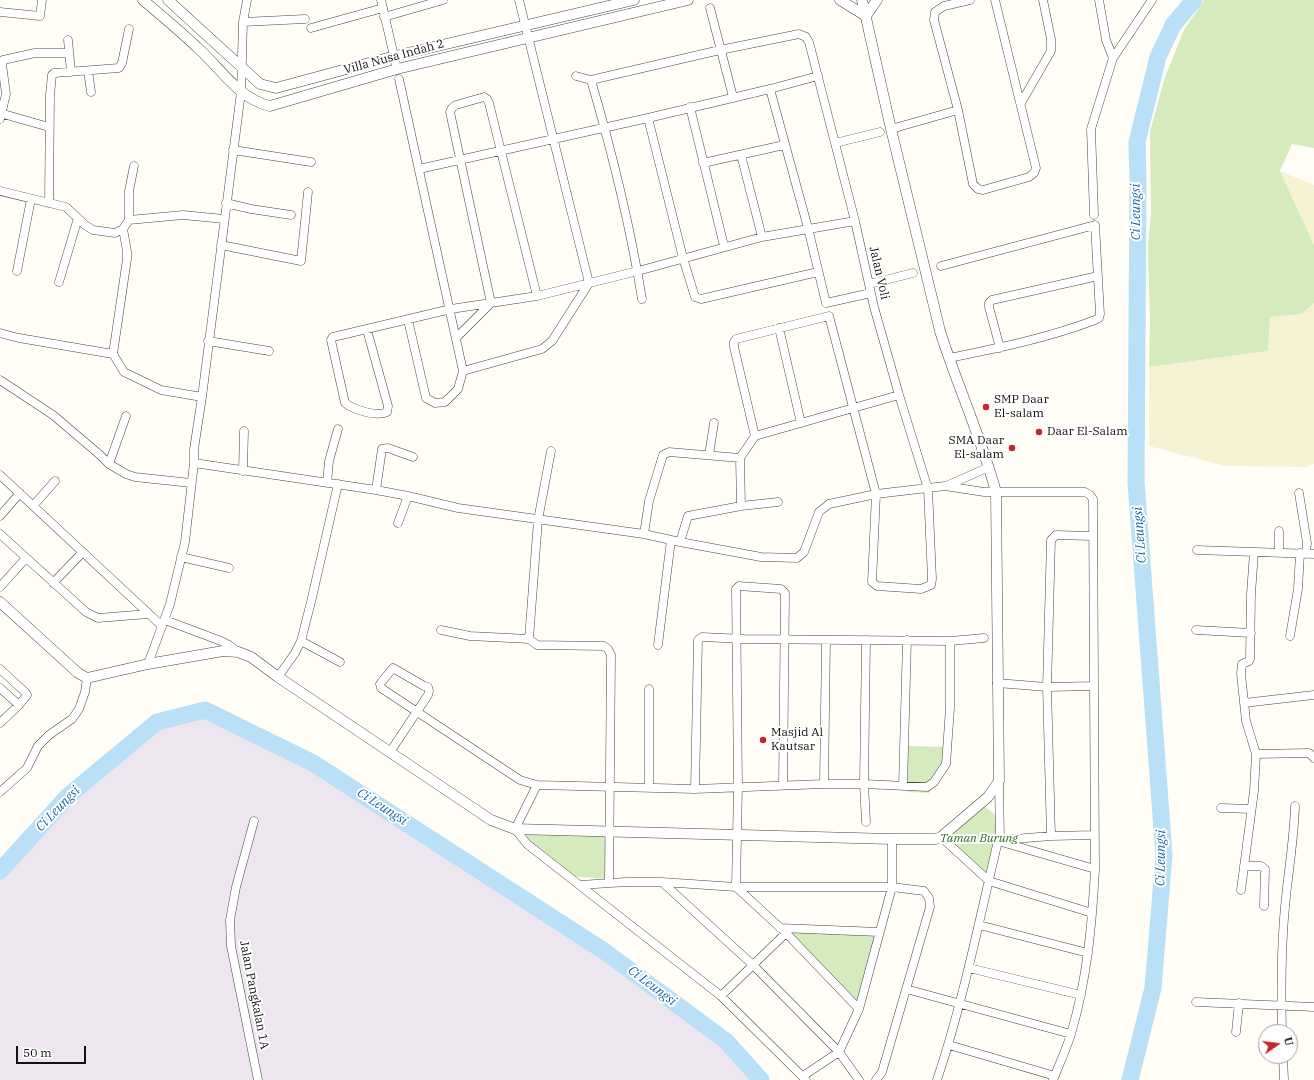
<!DOCTYPE html>
<style>
body{margin:0}
#map{position:relative;width:1314px;height:1080px;overflow:hidden;background:#fffdf5;font-family:"IBM Plex Serif",serif}
canvas{display:block}
.north{position:absolute;left:1258px;top:1024px;width:40px;height:40px;box-sizing:border-box;background:#fff;border:1px solid #a0a0a0;border-radius:50%;rotate:76deg;font-size:11px;font-weight:700;line-height:16px;text-align:center;color:#111}
.north::after{content:'';display:block;margin:auto;width:14px;height:18px;background:#c4262e;clip-path:polygon(50% 0,100% 100%,50% 72%,0 100%)}
.scale{position:absolute;left:16px;top:1046px;width:70px;height:18px;box-sizing:border-box;border:2px solid #111;border-top:0;padding-left:5px;font-size:12px;line-height:14px;white-space:nowrap;color:#111;-webkit-text-stroke:3px #fff;paint-order:stroke}
</style>
<div id="map">
<canvas width="1314" height="1080"></canvas>
<div class="north">U</div>
<div class="scale">50 m</div>
</div>
<script>
const ctx = document.querySelector('canvas').getContext('2d');
ctx.lineJoin = 'round';
function fill(path, color) {
  ctx.fillStyle = color;
  ctx.fill(path, 'evenodd');
}
function trace(path, color, width, dash) {
  ctx.strokeStyle = color;
  ctx.lineWidth = width;
  ctx.lineCap = dash ? 'butt' : 'round';
  ctx.setLineDash(dash || []);
  ctx.stroke(path);
}
function label(font, color, halo, rows, align = 'center') {
  ctx.font = font + ' "IBM Plex Serif",serif';
  ctx.lineWidth = 4;
  ctx.setLineDash([]);
  ctx.textBaseline = 'middle';
  ctx.strokeStyle = halo;
  ctx.fillStyle = color;
  for (const [text, x, y, turn = 0] of rows) {
    ctx.save();
    ctx.translate(x, y);
    ctx.rotate((+turn || 0) * Math.PI / 180);
    ctx.textAlign = isNaN(turn) ? turn : align;
    if (halo) ctx.strokeText(text, 0, 0);
    ctx.fillText(text, 0, 0);
    ctx.restore();
  }
}
const industrial = new Path2D(`
 M 205,710 L 306,760 L 604,951 L 726,1041 L 761,1080 L 0,1080 L 0,869 L 68,796 L 157,722 Z`);
const farmland = new Path2D(`
 M 1280,171 L 1314,185 L 1314,245 Z
 M 1314,303 L 1314,464 L 1307,467 L 1225,466 L 1149,446 L 1149,367 L 1268,351 L 1270,317 L 1302,314 Z`);
const green = new Path2D(`
 M 1204,0 L 1314,0 L 1314,148 L 1292,144 L 1280,171 L 1314,245 L 1314,303 L 1302,314 L 1270,317 L 1268,351 L 1149,367 L 1150,321 L 1148,246 L 1151,214 L 1150,131 L 1165,77 L 1184,30 Z
 M 907,746 L 951,747 L 951,765 L 929,793 L 908,792 Z
 M 982,805 L 1003,820 L 990,884 L 949,839 Z
 M 527,833 L 610,833 L 609,879 L 568,876 L 527,844 Z
 M 780,928 L 879,932 L 859,1009 Z`);
const river = new Path2D(`
 M 0,871 L 68,796 L 157,722 L 205,710 L 313,763 L 604,951 L 726,1041 L 761,1080
 M 1130,1080 L 1153,988 L 1164,855 L 1136,482 L 1138,183 L 1137,142 L 1158,57 L 1173,25 L 1194,0`);
const minor = new Path2D(`
 M 381,0 L 397,69
 M 970,0 L 944,6 L 935,12 L 934,20 L 958,110 L 973,184 L 978,189 L 983,190 L 1029,177 L 1034,173 L 1036,168 L 995,0
 M 1099,0 L 1106,40 L 1113,58
 M 710,8 L 733,97
 M 0,12 L 40,16 L 42,0
 M 384,17 L 443,0
 M 243,22 L 305,19
 M 311,28 L 383,8
 M 68,40 L 71,72
 M 88,71 L 91,92
 M 576,76 L 591,80
 M 399,79 L 463,371 L 458,389 L 445,402 L 435,403 L 426,398 L 408,320
 M 770,89 L 808,228 L 826,303 L 871,293
 M 1021,103 L 1051,51 L 1051,39 L 1043,0
 M 690,107 L 724,246
 M 0,113 L 49,127
 M 648,118 L 683,258 L 695,297 L 701,299 L 818,272
 M 0,119 L 6,94 L 2,64 L 3,60 L 35,53 L 69,53
 M 891,129 L 958,110
 M 835,143 L 880,132
 M 233,150 L 311,162
 M 741,155 L 762,237
 M 703,163 L 784,145
 M 419,169 L 648,118 L 770,89 L 818,76
 M 0,191 L 66,207 L 85,225 L 93,230 L 115,233 L 123,229 L 129,220 L 183,215 L 224,219
 M 49,203 L 50,95 L 52,75 L 54,73 L 119,68 L 122,63 L 129,29
 M 226,203 L 251,209 L 291,215
 M 1094,215 L 1091,129 L 1113,58 L 1152,0
 M 129,220 L 129,191 L 134,166
 M 123,229 L 127,251 L 127,259 L 113,354 L 124,372 L 161,390 L 202,397
 M 221,245 L 301,261 L 308,192
 M 941,266 L 1095,225 L 1100,314 L 1099,318 L 1095,320 C 1048,338 998,348 949,358
 M 17,271 L 31,199
 M 59,282 L 78,218
 M 869,284 L 913,273
 M 642,299 C 630,225 612,152 591,80 L 720,50 L 799,34 L 806,37 L 809,42 L 855,221 L 874,307 L 899,395 L 928,489 L 932,579 L 931,585 L 921,589 L 877,586 L 872,582 L 876,494 L 829,316 L 736,339 L 734,342 L 734,347 L 755,436
 M 779,328 L 801,423
 M 367,330 L 388,406 L 387,412 C 377,417 354,410 345,403 L 331,340 L 333,337 L 451,309 L 537,296 L 638,271 L 762,237 L 855,221
 M 0,333 L 19,338 L 113,354
 M 457,337 L 491,303 L 450,112 L 452,108 L 456,105 L 484,97 L 487,99 L 489,103 L 537,296
 M 208,341 L 269,351
 M 1000,348 L 989,307 L 989,303 L 992,300 L 1098,276
 M 463,371 L 542,349 L 552,341 L 589,283 L 519,0
 M 0,380 L 53,415 L 100,455 L 109,464 L 126,474 L 135,477 L 191,483
 M 709,455 L 714,423
 M 740,458 L 741,506
 M 194,463 L 376,490 L 408,496 L 458,508 L 644,534 L 680,542 L 761,557 L 797,558 L 804,552 L 819,512 L 829,504 L 876,494 L 945,486 L 984,492 L 1085,492 L 1090,495 L 1093,499 L 1095,869
 M 109,464 L 126,416
 M 243,471 L 244,431
 M 0,475 L 162,626
 M 327,483 L 329,461 L 338,429
 M 946,486 L 989,467
 M 376,490 L 382,449 L 388,448 L 413,457
 M 1299,493 L 1307,543 L 1306,553
 M 33,506 L 55,481
 M 0,516 L 20,493
 M 398,523 L 408,496
 M 0,534 L 86,612 L 98,618 L 148,614
 M 644,534 L 649,501 L 663,455 L 669,452 L 740,458 L 755,436 L 899,395
 M 680,542 L 688,516 L 741,506 L 778,502
 M 1197,550 L 1314,554
 M 1279,552 L 1279,531
 M 181,557 L 229,568
 M 53,583 L 83,552
 M 0,587 L 26,558
 M 165,620 L 221,641 L 229,645 L 238,652
 M 441,630 L 470,636 L 529,639 L 537,645 L 604,646 L 608,649 L 611,655 L 609,883
 M 1196,630 L 1251,633
 M 1290,636 L 1298,589 L 1300,553
 M 529,639 L 538,520 L 551,451
 M 866,640 L 864,784 L 866,822
 M 301,641 L 340,662
 M 658,645 L 671,540
 M 148,664 L 170,604 L 185,542 L 194,463 L 194,449 L 202,397 L 241,92 L 243,22 L 247,0
 M 0,669 L 26,693 L 27,695 L 19,705 L 0,723
 M 278,677 L 295,653 L 301,641 L 311,602 L 338,484
 M 997,683 L 1047,687 L 1094,686
 M 0,688 L 19,705
 M 1244,703 L 1314,695
 M 390,752 L 428,695 L 429,691 L 428,687 L 424,686 L 393,668 L 380,684 L 381,688 L 520,780 L 537,785 L 695,789 L 824,784 L 864,784 L 927,787 L 934,782 L 946,764 L 950,708 L 950,641
 M 1256,754 L 1309,753 L 1314,758
 M 824,784 L 826,640
 M 537,785 L 515,829 L 527,844 L 721,996 L 806,1080
 M 783,785 L 785,593 L 781,589 L 739,586 L 736,589 L 738,786 L 736,887 L 786,933 L 859,1009
 M 903,786 L 907,640
 M 649,788 L 649,689
 M 695,789 L 698,640 L 702,637 L 744,639 L 950,641 L 984,638
 M 0,792 L 27,768 L 38,746 L 49,735 L 72,719 L 79,709 L 85,692 L 87,678
 M 1221,808 L 1251,809
 M 254,821 L 236,887 L 230,920 L 231,946 L 258,1080
 M 1051,836 L 1047,687 L 1051,540 L 1056,535 L 1092,536
 M 941,837 L 989,881 L 1092,913
 M 1002,840 L 1051,836 L 1095,835
 M 998,841 L 1095,869 C 1092,925 1087,980 1071,1034 C 1066,1050 1059,1065 1053,1080
 M 1244,866 L 1261,866 L 1265,869 L 1264,906
 M 662,882 L 753,965 L 839,1052 L 859,1080
 M 580,885 L 626,882 L 662,882 L 736,887 L 892,887 L 924,891 L 929,898 L 930,907 L 882,1072 L 876,1080
 M 1241,890 L 1254,791 L 1256,754 L 1246,721 L 1241,674 L 1242,664 L 1249,661 L 1250,659 L 1251,594 L 1254,552
 M 979,925 L 1088,953
 M 780,928 L 879,932
 M 969,968 L 1081,995
 M 906,989 L 1071,1034
 M 721,996 L 786,933
 M 1196,1002 L 1314,1007
 M 1236,1032 L 1239,1003
 M 1282,1032 C 1281,990 1281,948 1285,907 C 1288,873 1294,840 1295,806
 M 949,1045 L 1055,1076
 M 1283,1056 L 1284,1080
 M 803,1076 L 839,1052 L 859,1009 L 892,887 L 892,839
 M 937,1080 C 963,1002 979,921 998,841 L 1000,841 L 999,781`);
const tertiary = new Path2D(`
 M 143,0 C 162,16 181,32 199,49 C 221,69 239,99 270,106 L 397,69 L 688,0
 M 168,0 L 260,84 L 276,88 L 395,56 L 634,0
 M 840,0 L 866,16 L 877,0
 M 0,602 L 78,673 L 87,678 L 148,664 L 223,651 L 238,652 L 251,657 L 278,677 L 491,820 L 515,829 L 892,839 L 936,839 L 941,837 L 988,797 L 999,781 L 996,492 C 981,437 957,385 940,331 L 891,129 L 862,0`);
const markers = [
 [986,407,4,"#c4262e"],
 [1039,432,4,"#c4262e"],
 [1012,448,4,"#c4262e"],
 [763,740,4,"#c4262e"]
];
const streetNames = [
 ["Villa Nusa Indah 2",394,57,-15],
 ["Jalan Voli",879,273,77],
 ["Jalan Pangkalan 1A",254,995,79]
];
const poiNames = [
 ["SMP Daar",994,400],
 ["El-salam",994,414],
 ["Daar El-Salam",1047,432],
 ["SMA Daar",1004,441,"right"],
 ["El-salam",1004,455,"right"],
 ["Masjid Al",771,733],
 ["Kautsar",771,747]
];
const parkNames = [
 ["Taman Burung",979,839]
];
const waterNames = [
 ["Ci Leungsi",1136,212,-90],
 ["Ci Leungsi",1140,535,-94],
 ["Ci Leungsi",382,807,33],
 ["Ci Leungsi",58,809,-46],
 ["Ci Leungsi",1161,858,-89],
 ["Ci Leungsi",652,986,37]
];
fill(industrial, '#eee6ef');
fill(farmland, '#f6f3d4');
fill(green, '#d5ebbd');
trace(river, '#b9e0f7', 17);
trace(minor, '#444', 9);
trace(tertiary, '#444', 11);
trace(minor, '#fff', 8);
trace(tertiary, '#fff', 10);
for (const [x, y, r, color] of markers) {
  const dot = new Path2D();
  dot.arc(x, y, r, 0, 2 * Math.PI);
  ctx.fillStyle = color;
  ctx.fill(dot);
  trace(dot, '#fff', 1.5);
}
label('12px', '#111', '#fff', streetNames);
label('12px', '#111', '#fff', poiNames, 'left');
label('italic 12px', '#2f6b1f', '#fff', parkNames);
label('italic 13px', '#1768a6', '#fff', waterNames);
</script>
